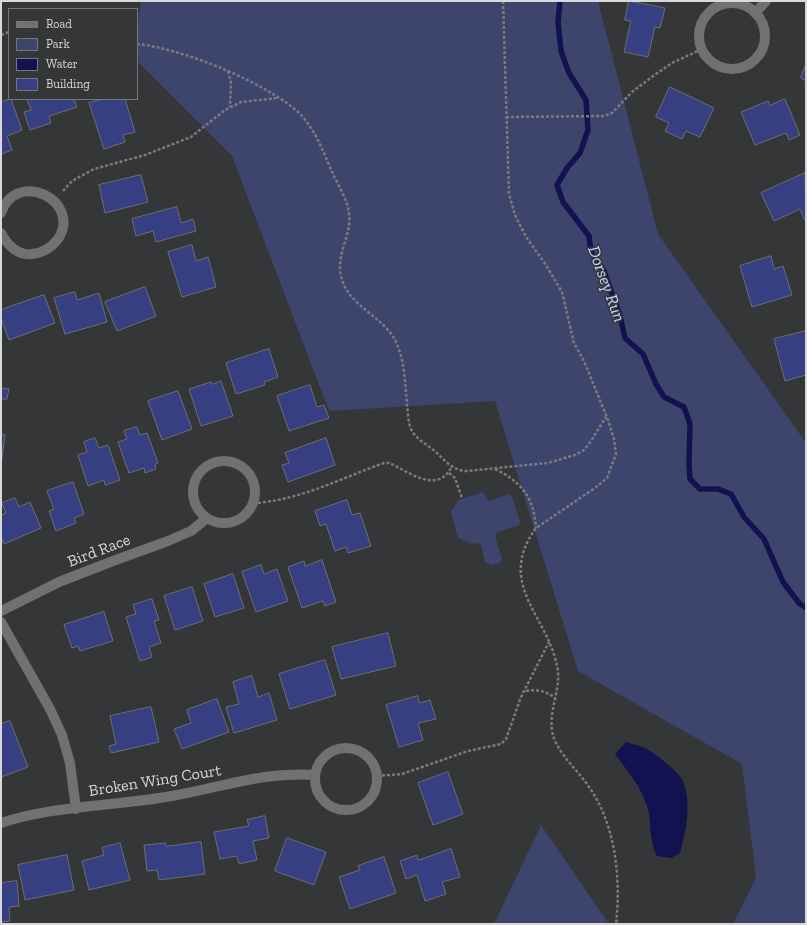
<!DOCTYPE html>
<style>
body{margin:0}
#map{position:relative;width:807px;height:925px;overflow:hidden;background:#353638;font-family:"Zilla Slab",serif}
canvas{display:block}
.frame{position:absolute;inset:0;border:2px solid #d9d9db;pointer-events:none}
.legend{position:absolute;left:8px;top:8px;width:130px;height:92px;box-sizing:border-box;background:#353638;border:1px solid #777779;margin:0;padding:5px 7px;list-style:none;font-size:12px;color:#d9d9db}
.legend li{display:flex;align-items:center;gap:8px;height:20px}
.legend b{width:20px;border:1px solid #777779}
</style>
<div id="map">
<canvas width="807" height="925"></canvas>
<div class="frame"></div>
<ul class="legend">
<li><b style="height:5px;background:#707170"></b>Road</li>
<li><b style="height:11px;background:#3e456d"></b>Park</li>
<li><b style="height:11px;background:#131250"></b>Water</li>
<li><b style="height:11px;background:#363f81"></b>Building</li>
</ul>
</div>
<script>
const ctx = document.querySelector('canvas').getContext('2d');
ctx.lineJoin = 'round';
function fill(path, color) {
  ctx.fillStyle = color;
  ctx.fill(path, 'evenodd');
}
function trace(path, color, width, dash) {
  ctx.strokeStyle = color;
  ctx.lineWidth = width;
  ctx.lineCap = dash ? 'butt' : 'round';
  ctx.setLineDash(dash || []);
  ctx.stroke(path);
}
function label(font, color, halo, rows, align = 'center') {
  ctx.font = font + ' "Zilla Slab",serif';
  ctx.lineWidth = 3;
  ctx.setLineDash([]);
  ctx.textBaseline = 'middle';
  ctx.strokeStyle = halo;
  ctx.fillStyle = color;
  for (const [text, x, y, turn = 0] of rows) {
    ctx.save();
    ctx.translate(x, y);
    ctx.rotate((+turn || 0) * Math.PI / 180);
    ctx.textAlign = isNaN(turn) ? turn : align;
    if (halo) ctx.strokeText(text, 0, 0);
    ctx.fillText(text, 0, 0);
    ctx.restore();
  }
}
const green = new Path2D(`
 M 141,1 L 598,1 L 658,234 L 806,443 L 806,924 L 733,924 L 756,878 L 742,764 L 578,671 L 495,401 L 329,411 L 232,156 L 137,61 L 137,27 Z
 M 483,492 L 489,501 L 509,494 L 512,497 L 520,521 L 519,525 L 497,532 L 495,536 L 502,559 L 500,563 L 491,565 L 485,562 L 481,545 L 477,543 L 472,544 L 458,538 L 451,512 L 458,500 Z
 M 541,825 L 609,924 L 490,924 L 495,922 Z`);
const water = new Path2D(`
 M 626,742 C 631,744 638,745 643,747 C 654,752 678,771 683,781 C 692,802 686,832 680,853 L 671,858 L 657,856 C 650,843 651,829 649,814 C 645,791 628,772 615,754 Z`);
const stream = new Path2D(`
 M 560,1 L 558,22 L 561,51 L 569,73 L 586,100 L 588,130 L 580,153 L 567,168 L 557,185 L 563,202 L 589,236 L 591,252 L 604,271 L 620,316 L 625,338 L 643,354 L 656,384 L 664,397 L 684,407 L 690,424 L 689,465 L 690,479 L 700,489 L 718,489 L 731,494 L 744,517 L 764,539 L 783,582 L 799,603 L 806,608`);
const building = new Path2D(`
 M 629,1 L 665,8 L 660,28 L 655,27 L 648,57 L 624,52 L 631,21 L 625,20 Z
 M 806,64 L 806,81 L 801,78 Z
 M 670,87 L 714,108 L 700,137 L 686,131 L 682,139 L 665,131 L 669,123 L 656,117 Z
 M 11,99 L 22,130 L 7,136 L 12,150 L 1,154 L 1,102 Z
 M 27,99 L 74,99 L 77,107 L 49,116 L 51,123 L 30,130 L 24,112 L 31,110 Z
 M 103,99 L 125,99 L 135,132 L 123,135 L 125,142 L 104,149 L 89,103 Z
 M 785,99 L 800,135 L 789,140 L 786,133 L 755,145 L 741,112 L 768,101 L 770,105 Z
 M 805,173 L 806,219 L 804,219 L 800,209 L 774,221 L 761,193 Z
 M 141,175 L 148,202 L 105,213 L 99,185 Z
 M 177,207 L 181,223 L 193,219 L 196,231 L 156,242 L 153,231 L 136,236 L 132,219 Z
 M 192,245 L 196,261 L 208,257 L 216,287 L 182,297 L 168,252 Z
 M 771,256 L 774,269 L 783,266 L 792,295 L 752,307 L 740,266 Z
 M 145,287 L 156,316 L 117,331 L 105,302 Z
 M 75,292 L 77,300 L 99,293 L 107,322 L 65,334 L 54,298 Z
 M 44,295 L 55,323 L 9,340 L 1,318 L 1,310 Z
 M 806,331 L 806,375 L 785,381 L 774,339 Z
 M 269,349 L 278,377 L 264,382 L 265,385 L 236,394 L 226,363 Z
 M 221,381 L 233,416 L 201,426 L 189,389 L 211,382 L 212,384 Z
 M 310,385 L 317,407 L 324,405 L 329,418 L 289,431 L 277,396 Z
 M 1,388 L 9,389 L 7,399 L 2,399 L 1,403 Z
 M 178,391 L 192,429 L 162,440 L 148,401 Z
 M 137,427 L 140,435 L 147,433 L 158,463 L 155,464 L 156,469 L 145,473 L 144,468 L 129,473 L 118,442 L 127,439 L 124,431 Z
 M 1,434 L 5,435 L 1,466 Z
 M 95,438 L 99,448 L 108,445 L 120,480 L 105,485 L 104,480 L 88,486 L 78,455 L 87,452 L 84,442 Z
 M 326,438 L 335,465 L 288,482 L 282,465 L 289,463 L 285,453 Z
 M 73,482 L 84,514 L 74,518 L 76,523 L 56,531 L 49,511 L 54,509 L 47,491 Z
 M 15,498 L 19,507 L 30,502 L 41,528 L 4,544 L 1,537 L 1,515 L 6,513 L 2,503 Z
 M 347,500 L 352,515 L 360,513 L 371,546 L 348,553 L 346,547 L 335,551 L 326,524 L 320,526 L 315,511 Z
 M 322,560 L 336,602 L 325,606 L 323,601 L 302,608 L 288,567 L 304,561 L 305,566 Z
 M 261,565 L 264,574 L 277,569 L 288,601 L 256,612 L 242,572 Z
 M 233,574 L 244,608 L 215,617 L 204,584 Z
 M 192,587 L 203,621 L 175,630 L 164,596 Z
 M 152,599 L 159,620 L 154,621 L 161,643 L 149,647 L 152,657 L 140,661 L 126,617 L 136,614 L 133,605 Z
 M 104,612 L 113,641 L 80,651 L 78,646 L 72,648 L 64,625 Z
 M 388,633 L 396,666 L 341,679 L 332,647 Z
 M 325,660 L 336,695 L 290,709 L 279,674 Z
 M 252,676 L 258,697 L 269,693 L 277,720 L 234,733 L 226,707 L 239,704 L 233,682 Z
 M 418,696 L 419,703 L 430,700 L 436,719 L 418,723 L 423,740 L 399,747 L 386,705 Z
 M 217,699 L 229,732 L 182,749 L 174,729 L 191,723 L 187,710 Z
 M 151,707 L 159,742 L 111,753 L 109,746 L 116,744 L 110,716 Z
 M 10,721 L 28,767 L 1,777 L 1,724 Z
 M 448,772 L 463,814 L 433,825 L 418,783 Z
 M 265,816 L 269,838 L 253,841 L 257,860 L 239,864 L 237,856 L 220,859 L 214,832 L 249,826 L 247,820 Z
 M 287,838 L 326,852 L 314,885 L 275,871 Z
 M 201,842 L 205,874 L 159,880 L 157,870 L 147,871 L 144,845 L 165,843 L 166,846 Z
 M 120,843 L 130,880 L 89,890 L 82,861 L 104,855 L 102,848 Z
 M 451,849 L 460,877 L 442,882 L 446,894 L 425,901 L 417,875 L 406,879 L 400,861 L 417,855 L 418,860 Z
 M 67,855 L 74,890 L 25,900 L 18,865 Z
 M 384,857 L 396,893 L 350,909 L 339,877 L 360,870 L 358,866 Z
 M 17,881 L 19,906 L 9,907 L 10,921 L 1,922 L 1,883 Z`);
const path = new Path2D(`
 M 503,1 L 509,194 L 515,215 L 526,237 L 544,262 L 562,292 L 574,343 L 584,361 L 608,420 L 614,439 L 616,454 L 607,478 L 595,488 L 536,528 C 494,586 551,617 558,672 C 560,695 545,717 555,741 C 563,758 579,772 589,787 C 616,825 621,879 616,924
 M 1,35 L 9,32
 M 137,44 C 181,48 271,84 302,116 C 317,133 324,154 333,174 C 339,187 348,200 349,214 C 352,234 336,254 341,276 C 348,307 383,315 396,342 C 405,361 405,384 407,405 C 408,413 408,424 412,431 C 418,441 430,446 437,453 C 446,462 454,471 467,471 L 548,463 L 575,455 L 584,450 L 591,441 L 606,417
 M 228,71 L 231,83 L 230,107
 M 506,117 L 604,116 L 612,113 L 632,92 L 653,76 L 672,63 L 702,49
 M 63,191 L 72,181 L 94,169 L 145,155 L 191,137 L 225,110 L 241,102 L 277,98
 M 495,469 C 522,482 534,498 536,528
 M 449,473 L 455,478 L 462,498
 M 253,503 C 299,501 341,478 384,463 L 389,463 C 408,471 438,496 452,466
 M 526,691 C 537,689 546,691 555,698
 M 377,776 L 402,774 L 468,751 L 501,744 L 506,739 L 521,697 L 549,642`);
const minor = new Path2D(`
 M699 36a33 33 0 1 1 66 0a33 33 0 1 1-66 0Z
 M 755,13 L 766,1
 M 1,213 C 16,168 83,201 58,239 C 51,248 43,253 32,254 C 18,256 7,245 1,233
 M193 492a31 31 0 1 1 62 0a31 31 0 1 1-62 0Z
 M 1,611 L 59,582 L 113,561 L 168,541 L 191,531 L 207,518
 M 1,622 L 50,709 L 62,735 L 70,763 L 76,809
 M315 779a31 31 0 1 1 62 0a31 31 0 1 1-62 0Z
 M 1,823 C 52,806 112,806 166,797 C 217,789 262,771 315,775`);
const streetNames = [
 ["Bird Race",99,551,-21],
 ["Broken Wing Court",155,781,-9]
];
const waterNames = [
 ["Dorsey Run",606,284,70]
];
fill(green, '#3e456d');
fill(water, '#131250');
trace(stream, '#131250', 5.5);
fill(building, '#363f81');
trace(building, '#6d6e71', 1);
trace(path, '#7a7b7d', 2.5, [3, 2]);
trace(minor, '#707170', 10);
label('16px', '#d9d9db', '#353638', streetNames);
label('italic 17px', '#cbd4fc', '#353638', waterNames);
</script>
